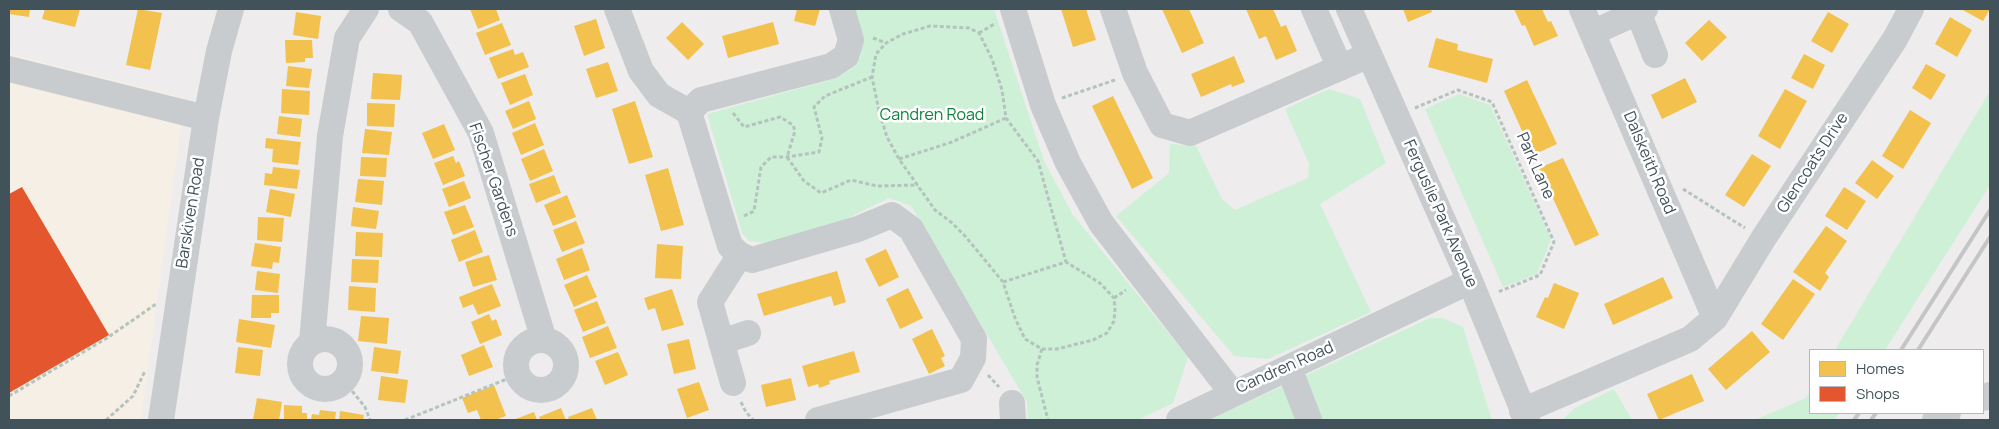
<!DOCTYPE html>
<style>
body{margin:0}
#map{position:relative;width:1999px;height:429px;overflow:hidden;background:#eeecec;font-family:Manrope,sans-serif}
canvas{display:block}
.frame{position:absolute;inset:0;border:10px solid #42525b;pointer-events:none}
.legend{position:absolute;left:1809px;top:349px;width:175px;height:65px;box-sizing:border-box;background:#fff;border:1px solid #b3babd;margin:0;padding:6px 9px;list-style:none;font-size:15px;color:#42525b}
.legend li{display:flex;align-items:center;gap:10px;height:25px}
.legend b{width:25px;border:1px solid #b3babd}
</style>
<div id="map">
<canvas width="1999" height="429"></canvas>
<div class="frame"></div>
<ul class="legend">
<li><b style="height:14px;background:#f2c14e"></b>Homes</li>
<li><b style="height:14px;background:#e4572e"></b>Shops</li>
</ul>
</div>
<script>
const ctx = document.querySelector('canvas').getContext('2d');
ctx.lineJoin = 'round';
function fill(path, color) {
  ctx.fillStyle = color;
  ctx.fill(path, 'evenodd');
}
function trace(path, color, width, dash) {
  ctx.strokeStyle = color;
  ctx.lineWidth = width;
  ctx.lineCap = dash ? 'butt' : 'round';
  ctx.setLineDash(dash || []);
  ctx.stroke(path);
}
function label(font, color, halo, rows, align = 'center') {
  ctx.font = font + ' Manrope,sans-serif';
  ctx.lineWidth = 5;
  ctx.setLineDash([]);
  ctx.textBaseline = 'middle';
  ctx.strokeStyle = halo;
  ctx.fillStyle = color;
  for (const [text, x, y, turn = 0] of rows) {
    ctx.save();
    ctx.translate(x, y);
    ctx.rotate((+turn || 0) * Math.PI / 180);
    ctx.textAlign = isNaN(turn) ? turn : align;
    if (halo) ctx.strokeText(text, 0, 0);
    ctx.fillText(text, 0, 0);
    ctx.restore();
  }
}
const commercial = new Path2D(`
 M 9,54 L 185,98 L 141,420 L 9,420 Z`);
const green = new Path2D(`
 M 852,9 L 994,9 L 1044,161 L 1073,215 L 1188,357 L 1173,403 L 1138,420 L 1028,420 L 1027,402 L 911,206 L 889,198 L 836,224 L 768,243 L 749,241 L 742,233 L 707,114 L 830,80 L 850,70 L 860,58 L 863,35 Z
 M 1329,89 L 1360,99 L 1386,163 L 1320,204 L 1371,312 L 1268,359 L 1234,356 L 1116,216 L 1169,173 L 1170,144 L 1196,146 L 1222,199 L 1235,210 L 1308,178 L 1309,164 L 1285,109 Z
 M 1990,91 L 1990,185 L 1885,350 L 1835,350 Z
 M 1459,94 L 1490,105 L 1551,239 L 1537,274 L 1503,287 L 1425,109 Z
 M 1430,318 L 1442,318 L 1463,327 L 1492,420 L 1209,420 Z
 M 1614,389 L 1632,420 L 1562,420 L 1575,408 Z
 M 1810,391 L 1810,413 L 1839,413 L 1834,420 L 1755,420 L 1806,398 Z`);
const homes = new Path2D(`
 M 9,9 L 30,9 L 29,17 L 9,14 Z
 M 45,9 L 80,9 L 75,27 L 42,19 Z
 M 138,9 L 162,13 L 150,70 L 126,65 Z
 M 470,9 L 496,9 L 500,20 L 478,29 Z
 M 797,9 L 820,9 L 815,26 L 794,21 Z
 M 1061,9 L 1086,9 L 1096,40 L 1073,47 Z
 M 1162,9 L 1189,9 L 1204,43 L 1182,53 Z
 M 1246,9 L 1273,9 L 1281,27 L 1286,25 L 1297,51 L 1276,60 L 1266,36 L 1259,39 Z
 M 1403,9 L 1431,9 L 1432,12 L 1408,22 Z
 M 1514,9 L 1542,9 L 1548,22 L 1551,21 L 1558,36 L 1534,46 L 1525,25 L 1522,26 Z
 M 1961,9 L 1990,9 L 1983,21 Z
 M 296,12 L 321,16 L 318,39 L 293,35 Z
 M 1828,12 L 1849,24 L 1832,53 L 1811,41 Z
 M 1950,17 L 1972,30 L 1957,57 L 1935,44 Z
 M 596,19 L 605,48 L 584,56 L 574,26 Z
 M 1709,20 L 1727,37 L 1702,61 L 1685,43 Z
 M 682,22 L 704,44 L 688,60 L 666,38 Z
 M 773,22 L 779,44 L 728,58 L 722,36 Z
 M 502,23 L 511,45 L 485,55 L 476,33 Z
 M 1436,38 L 1458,44 L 1457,50 L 1493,59 L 1487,83 L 1428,67 Z
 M 285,40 L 312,40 L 313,58 L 305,58 L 305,62 L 286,63 Z
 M 513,49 L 515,55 L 523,52 L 529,67 L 498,79 L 489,58 Z
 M 1804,54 L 1825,65 L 1813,89 L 1791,78 Z
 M 1234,56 L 1245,82 L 1232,87 L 1231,84 L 1201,97 L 1191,74 Z
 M 608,62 L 618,91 L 596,98 L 586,69 Z
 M 1926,64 L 1946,75 L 1931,100 L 1912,88 Z
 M 288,66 L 312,69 L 309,88 L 286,86 Z
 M 373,73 L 402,75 L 400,100 L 371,99 Z
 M 525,74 L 533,95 L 510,105 L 501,83 Z
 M 1685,78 L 1697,102 L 1662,119 L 1651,95 Z
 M 1527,80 L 1557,144 L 1533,155 L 1504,91 Z
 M 282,89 L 310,91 L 309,115 L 281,113 Z
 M 1785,89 L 1807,101 L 1780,149 L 1758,136 Z
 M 1113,96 L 1153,178 L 1132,189 L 1092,106 Z
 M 529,101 L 536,119 L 513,129 L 505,111 Z
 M 635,101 L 653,157 L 629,164 L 612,109 Z
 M 367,103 L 395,104 L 394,127 L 367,126 Z
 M 1910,110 L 1931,123 L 1903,169 L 1882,156 Z
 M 279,116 L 302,119 L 300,137 L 277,134 Z
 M 535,123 L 544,145 L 521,155 L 512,133 Z
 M 444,124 L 455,150 L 433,159 L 422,133 Z
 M 365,129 L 392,132 L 389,155 L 362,153 Z
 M 266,138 L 301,142 L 298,165 L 272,162 L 273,149 L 265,148 Z
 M 544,149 L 553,171 L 530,181 L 521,159 Z
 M 1752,154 L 1771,166 L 1744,207 L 1725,195 Z
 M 453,156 L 456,163 L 459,161 L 465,176 L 443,185 L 434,163 Z
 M 361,157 L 387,158 L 386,177 L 360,176 Z
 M 1563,158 L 1599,235 L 1575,246 L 1539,168 Z
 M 1872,160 L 1894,176 L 1877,199 L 1855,183 Z
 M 273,167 L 300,170 L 297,189 L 264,185 L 265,173 L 272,174 Z
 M 668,168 L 684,225 L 661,231 L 645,175 Z
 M 554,175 L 561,193 L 536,203 L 529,184 Z
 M 358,179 L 384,181 L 382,205 L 355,202 Z
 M 464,181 L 471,198 L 449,207 L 442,189 Z
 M 1844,187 L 1866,201 L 1847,230 L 1825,216 Z
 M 270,189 L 295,194 L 291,217 L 266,212 Z
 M 567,195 L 576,217 L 553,226 L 544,205 Z
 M 465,205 L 474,227 L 453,235 L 444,212 Z
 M 353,207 L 379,211 L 376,229 L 351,226 Z
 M 258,217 L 284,218 L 282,242 L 257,240 Z
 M 576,221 L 585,243 L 562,252 L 553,230 Z
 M 1826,226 L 1847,241 L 1825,273 L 1829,277 L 1820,291 L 1793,272 Z
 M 475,230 L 483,252 L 459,262 L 451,240 Z
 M 356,232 L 383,233 L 382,257 L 355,256 Z
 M 255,243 L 281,247 L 279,263 L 273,262 L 272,269 L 251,266 Z
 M 657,244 L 683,246 L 681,279 L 655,278 Z
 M 582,248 L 590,270 L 564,280 L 556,259 Z
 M 886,249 L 899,277 L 879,287 L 865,259 Z
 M 489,255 L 497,280 L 473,287 L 465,262 Z
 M 352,259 L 379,260 L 378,283 L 351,282 Z
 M 257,271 L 280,274 L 278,293 L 255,290 Z
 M 837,271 L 846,302 L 834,306 L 831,296 L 764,316 L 757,294 Z
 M 587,275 L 597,297 L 574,307 L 564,285 Z
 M 1663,277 L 1673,298 L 1613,325 L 1604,304 Z
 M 1793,279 L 1815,294 L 1783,340 L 1761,324 Z
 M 1554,283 L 1579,293 L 1564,329 L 1536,317 L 1545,297 L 1548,298 Z
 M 492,284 L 501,306 L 478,315 L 473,304 L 463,308 L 459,297 Z
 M 349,286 L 376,288 L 375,312 L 348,310 Z
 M 908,288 L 923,318 L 900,329 L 886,299 Z
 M 672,289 L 684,325 L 662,331 L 655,308 L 648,310 L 644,298 Z
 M 252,295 L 279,295 L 279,313 L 271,313 L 271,318 L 251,318 Z
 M 597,301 L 606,323 L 583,332 L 574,310 Z
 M 489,314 L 492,321 L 496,319 L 502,335 L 480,344 L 471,322 Z
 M 361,316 L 389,318 L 387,344 L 358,341 Z
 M 239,319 L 275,325 L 271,348 L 236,342 Z
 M 608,326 L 617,348 L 590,358 L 582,337 Z
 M 932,329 L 945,356 L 941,358 L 945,366 L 929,374 L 912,339 Z
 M 1752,331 L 1770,352 L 1726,390 L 1708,369 Z
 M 689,339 L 696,369 L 674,374 L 667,344 Z
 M 484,345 L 493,367 L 469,376 L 461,355 Z
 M 238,347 L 263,350 L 260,376 L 235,373 Z
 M 374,347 L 401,351 L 398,374 L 371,371 Z
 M 854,351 L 860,372 L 829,381 L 830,384 L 819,388 L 818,384 L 808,387 L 802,366 Z
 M 618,352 L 628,375 L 605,385 L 595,361 Z
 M 1692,374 L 1704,401 L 1659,420 L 1647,394 Z
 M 381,376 L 408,380 L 405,403 L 378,400 Z
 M 791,378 L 796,400 L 766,407 L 761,385 Z
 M 699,382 L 709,410 L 687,418 L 677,389 Z
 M 494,385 L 506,416 L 495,420 L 481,420 L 477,410 L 468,413 L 462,398 Z
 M 257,398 L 282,402 L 279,420 L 253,420 Z
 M 284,405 L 302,406 L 302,413 L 307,413 L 307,420 L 284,420 Z
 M 561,408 L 566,420 L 540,420 L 539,417 Z
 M 592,408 L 597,420 L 569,420 L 568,417 Z
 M 320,410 L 336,412 L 335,420 L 311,420 L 312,414 L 319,415 Z
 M 340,411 L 364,415 L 363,420 L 339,420 Z
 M 534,412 L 537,420 L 513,420 Z`);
const shops = new Path2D(`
 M 22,187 L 109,335 L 9,393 L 9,194 Z`);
const path = new Path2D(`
 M 979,33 L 996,23
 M 873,38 L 886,43
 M 1062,98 L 1115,80
 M 1415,108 L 1458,90 L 1492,102 L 1554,242 L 1540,275 L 1498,292
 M 733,113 L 744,127 L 780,117 L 793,125 L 795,131 L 787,157 L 804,181 L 821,193 L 851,180 L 877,186 L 918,185
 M 899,159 L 952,142 L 1006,118
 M 1683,189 L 1745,228
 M 744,216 L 754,211 L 761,167 L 771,157 L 787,157 L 819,152 L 822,138 L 814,107 L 825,96 L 872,77
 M 1003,282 L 1066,262 L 1100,283 L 1114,298 L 1115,309 L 1114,321 L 1107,333 L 1093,340 L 1057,349 L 1042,349 L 1025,339 L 1015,318 L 1003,282 L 965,236 L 951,222 L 935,210 L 899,159 L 887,137 L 879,111 L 872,77 L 876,54 L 886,43 L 903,34 L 930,26 L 969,28 L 979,33 L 992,59 L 1002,90 L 1006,118 L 1038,161 L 1066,262
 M 1114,298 L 1126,290
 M 1042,349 L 1037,365 L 1037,377 L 1048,420
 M 988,375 L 999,387
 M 344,381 L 365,407 L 370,420
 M 9,396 L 107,338 L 156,304
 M 741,402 L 746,412 L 753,420
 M 106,420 L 133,396 L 145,371
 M 405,420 L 517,375`);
const minor = new Path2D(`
 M 401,9 L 420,22 L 481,133 L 544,340
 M 617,9 L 641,71 L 659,95 L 689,112 L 730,246 L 740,255 L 752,260 L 858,229 L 892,215 L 911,229 L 974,339 L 973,358 L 961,380 L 818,420
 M 1013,9 L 1043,105 L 1068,163 L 1101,223 L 1233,394
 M 1113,9 L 1135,73 L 1162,125 L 1190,133 L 1369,55
 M 1314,9 L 1340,68
 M 1349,9 L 1470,281 L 1527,420
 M 1582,9 L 1715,318
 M 1638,12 L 1655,55
 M 1594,32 L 1645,9
 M 9,69 L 206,118
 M 689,112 L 701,100 L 831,66 L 846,56 L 851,40 L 842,9
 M300 364a25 25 0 1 1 50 0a25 25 0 1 1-50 0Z
 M516 365a25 25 0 1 1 50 0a25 25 0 1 1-50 0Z
 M 312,342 L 330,136 L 347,38 L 366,9
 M 721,342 L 748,333
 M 1289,368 L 1309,420
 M 733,383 L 710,302 L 740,255
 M 1983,398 L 1990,395
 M 1012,403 L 1013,420
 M 1522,411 L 1690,339 L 1715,318 L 1763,239 L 1895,39 L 1911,9
 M 161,420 L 206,118 L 219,51 L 231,9
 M 1179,420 L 1470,281
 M 1935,420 L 1948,413`);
const rail = new Path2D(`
 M 1901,350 L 1990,210
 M 1918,350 L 1990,237
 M 1854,420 L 1859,413
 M 1871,420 L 1876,413`);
const parkNames = [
 ["Candren Road",932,116]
];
const streetNames = [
 ["Dalskeith Road",1649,163,67],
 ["Glencoats Drive",1813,163,-57],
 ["Park Lane",1535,166,66],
 ["Fischer Gardens",493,180,71],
 ["Barskiven Road",191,213,-81],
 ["Ferguslie Park Avenue",1440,214,66],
 ["Candren Road",1285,368,-24]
];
fill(commercial, '#f6efe5');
fill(green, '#cef0d7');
fill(homes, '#f2c14e');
fill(shops, '#e4572e');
trace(path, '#b4c3bd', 3, [4, 2.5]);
trace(minor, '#c8ccce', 26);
trace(rail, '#c3c5c7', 4);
label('16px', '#0d823b', '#fff', parkNames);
label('16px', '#42525b', '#fff', streetNames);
</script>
